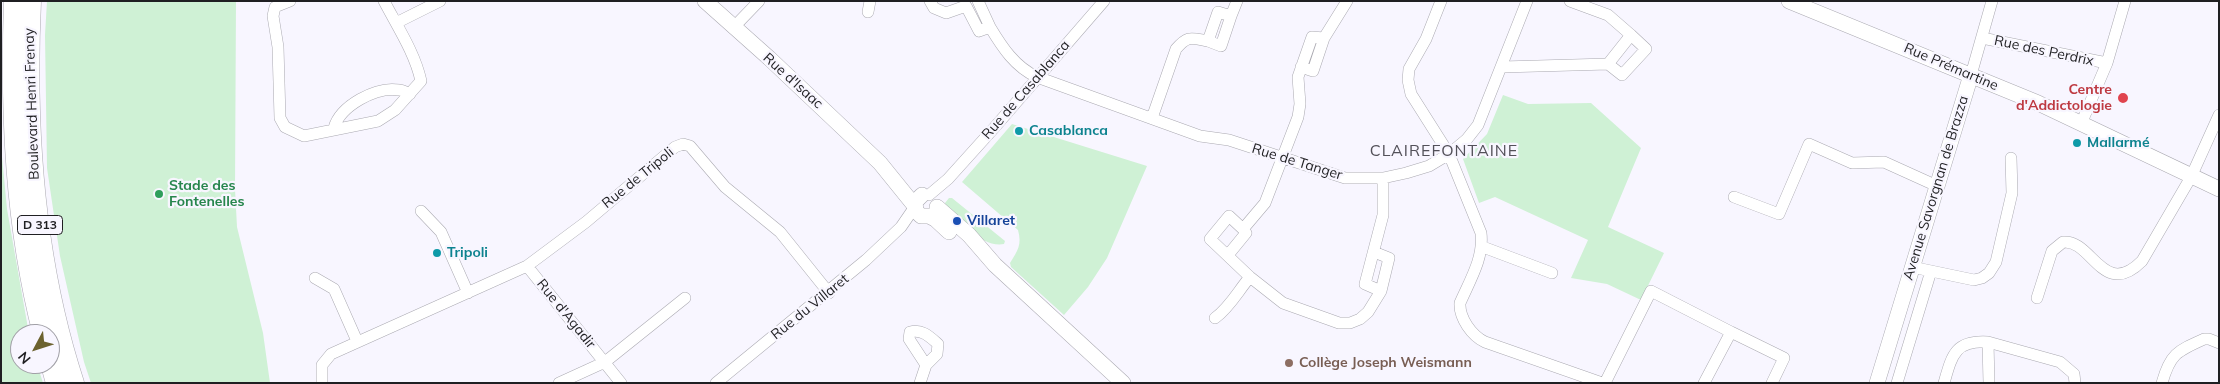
<!DOCTYPE html>
<meta charset="utf-8">
<style>
body{margin:0}
#map{position:relative;width:2220px;height:384px;overflow:hidden;background:#f8f6ff;font-family:Mulish,sans-serif}
canvas{display:block}
.frame{position:absolute;inset:0;border:2px solid #1f1f22;pointer-events:none}
.north{position:absolute;left:10px;top:324px;width:50px;height:50px;box-sizing:border-box;background:#f8f6ff;border:1px solid #a1a0a7;border-radius:50%;rotate:230deg;font-size:14px;font-weight:700;line-height:20px;text-align:center;color:#1f1f22}
.north::after{content:'';display:block;margin:auto;width:18px;height:22px;background:#6c622f;clip-path:polygon(50% 0,100% 100%,50% 72%,0 100%)}
</style>
<div id="map">
<canvas width="2220" height="384"></canvas>
<div class="frame"></div>
<div class="north">N</div>
</div>
<script>
const ctx = document.querySelector('canvas').getContext('2d');
ctx.lineJoin = 'round';
function fill(path, color) {
  ctx.fillStyle = color;
  ctx.fill(path, 'evenodd');
}
function trace(path, color, width, dash) {
  ctx.strokeStyle = color;
  ctx.lineWidth = width;
  ctx.lineCap = dash ? 'butt' : 'round';
  ctx.setLineDash(dash || []);
  ctx.stroke(path);
}
function label(font, color, halo, rows, align = 'center') {
  ctx.font = font + ' Mulish,sans-serif';
  ctx.lineWidth = 4.5;
  ctx.setLineDash([]);
  ctx.textBaseline = 'middle';
  ctx.strokeStyle = halo;
  ctx.fillStyle = color;
  for (const [text, x, y, turn = 0] of rows) {
    ctx.save();
    ctx.translate(x, y);
    ctx.rotate((+turn || 0) * Math.PI / 180);
    ctx.textAlign = isNaN(turn) ? turn : align;
    if (halo) ctx.strokeText(text, 0, 0);
    ctx.fillText(text, 0, 0);
    ctx.restore();
  }
}
const green = new Path2D(`
 M 47,1 L 236,1 L 235,189 L 237,227 L 263,333 L 270,383 L 91,383 L 84,362 L 60,256 L 47,168 L 45,35 Z
 M 1503,95 L 1528,104 L 1591,103 L 1641,148 L 1608,227 L 1664,253 L 1641,300 L 1607,284 L 1571,278 L 1588,240 L 1495,197 L 1479,203 L 1463,159 L 1487,134 Z
 M 1012,124 L 1147,166 L 1107,258 L 1088,287 L 1064,315 L 1011,267 L 1010,263 C 1018,250 1022,245 1018,230 L 962,182 Z
 M 1,146 L 7,209 L 29,334 L 20,334 L 20,364 L 37,364 L 43,383 L 1,383 Z
 M 949,198 L 952,198 L 1005,241 L 1004,244 C 982,248 961,222 946,210 L 945,203 Z`);
const street = new Path2D(`
 M 290,1 L 275,7 L 273,16 L 278,47 L 280,118 L 285,127 L 304,136 L 378,121 L 395,110 L 421,81 C 415,53 397,26 384,1
 M 930,1 L 934,8 L 946,13 L 966,6 L 979,31 L 990,27 C 1002,47 1015,67 1037,77 L 1200,136 L 1229,140 L 1345,178 L 1383,178 L 1406,173 L 1429,166 L 1449,154 L 1467,139 L 1478,125 L 1527,1
 M 978,1 L 990,27
 M 1347,1 L 1324,38 L 1312,37 L 1298,77 L 1300,104 L 1298,117 L 1265,203 L 1243,229 L 1229,216 L 1210,239 L 1250,277 L 1283,303 L 1339,323 L 1350,323 L 1360,319 L 1368,312 L 1381,291 L 1365,284 L 1383,215 L 1383,178
 M 1441,1 L 1426,39 L 1409,69 L 1408,80 L 1411,94 L 1449,154 L 1481,233 C 1484,258 1470,280 1460,303 C 1459,318 1472,336 1485,342 L 1602,383
 M 868,12 L 870,1
 M 396,23 L 440,1
 M 733,28 L 759,1
 M 1982,38 L 2107,63
 M 1208,41 L 1221,46 L 1231,16
 M 1608,64 L 1622,75 L 1646,49 L 1631,35
 M 1301,67 L 1313,71 L 1324,38
 M 1502,67 L 1608,64 L 1631,35 L 1608,15 L 1570,1
 M 1971,75 L 1992,1
 M 1152,118 L 1176,49 C 1188,35 1191,38 1208,41 L 1218,12 L 1231,16 L 1237,1
 M 2081,124 L 2107,63 L 2125,1
 M 334,128 C 340,106 376,86 399,90 C 403,90 407,93 410,94
 M 929,195 L 948,179 L 994,128 L 1104,1
 M 1734,197 L 1779,214 L 1809,144 L 1852,163 L 1884,162 L 1937,186
 M 421,211 L 441,232 L 468,293
 M 1483,247 L 1552,273
 M 1374,252 L 1389,258 L 1381,291
 M 1228,255 L 1246,233 L 1243,229
 M 527,266 L 621,383
 M 1912,267 L 1974,280 L 1982,278 L 1989,273 L 1996,262 L 2012,193 L 2011,158
 M 315,278 L 334,289 L 357,341
 M 2037,298 L 2052,251 L 2063,242 C 2092,239 2103,300 2142,261 L 2191,177 L 2219,115
 M 1215,318 C 1230,307 1238,291 1250,277
 M 1731,332 L 1784,358 L 1772,383
 M 1988,342 L 1989,383
 M 322,383 L 322,365 L 331,354 L 527,266 L 586,222 L 675,147 L 683,144 L 690,146 L 725,187 L 780,232 L 829,293
 M 559,383 L 605,362 L 685,298
 M 716,383 L 866,260 L 901,227 L 914,208
 M 920,383 L 926,365 L 937,354 L 938,344 C 929,336 922,329 910,332 L 909,339 L 926,365
 M 1605,383 L 1651,291 L 1731,332 L 1704,383
 M 1897,383 L 1931,271
 M 1944,383 C 1952,355 1955,340 1988,342 L 2060,362 L 2074,374 L 2075,383
 M 2162,383 C 2170,354 2177,351 2204,339 L 2209,339 L 2219,343`);
const secondary = new Path2D(`
 M 705,1 L 769,58 L 880,163 L 914,205
 M 1789,1 L 2038,103 L 2219,189
 M 922,195 L 915,202 L 916,211 L 921,216 L 929,216 L 935,219 L 949,232
 M 937,207 L 969,235 L 995,265 L 1123,383
 M 1877,383 L 1971,75`);
const highway = new Path2D(`
 M 14,1 C 10,113 15,225 43,334
 M 31,1 C 25,129 34,261 74,383
 M 50,361 L 56,383`);
const markers = [
 [2123,98,6,"#e0444e"],
 [1019,131,5,"#0f9aa8"],
 [2077,143,5,"#0f9aa8"],
 [159,194,5,"#2e9e5b"],
 [957,221,5,"#1a4fb4"],
 [437,253,5,"#0f9aa8"],
 [1289,363,5,"#8d6e63"]
];
const shields = [
 [40,225,45]
];
const shieldNames = [
 ["D 313",40,225]
];
const streetNames = [
 ["Rue des Perdrix",2044,51,12],
 ["Rue Prémartine",1951,67,23],
 ["Rue d'Isaac",793,81,42],
 ["Rue de Casablanca",1026,90,-49],
 ["Boulevard Henri Frenay",32,104,-92],
 ["Rue de Tanger",1297,162,17],
 ["Rue de Tripoli",638,178,-39],
 ["Avenue Savorgnan de Brazza",1936,188,-73],
 ["Rue du Villaret",810,307,-39],
 ["Rue d'Agadir",566,314,51]
];
const healthNames = [
 ["Centre",2112,90],
 ["d'Addictologie",2112,106]
];
const cultureNames = [
 ["Casablanca",1029,131],
 ["Mallarmé",2087,143],
 ["Tripoli",447,253]
];
const leisureNames = [
 ["Stade des",169,186],
 ["Fontenelles",169,202]
];
const transitNames = [
 ["Villaret",967,221]
];
const educationNames = [
 ["Collège Joseph Weismann",1299,363]
];
const quarterNames = [
 ["CLAIREFONTAINE",1444,151]
];
fill(green, '#cff1d5');
trace(street, '#aaa9b1', 12);
trace(secondary, '#aaa9b1', 16);
trace(highway, '#aaa9b1', 21);
trace(street, '#fff', 11);
trace(secondary, '#fff', 15);
trace(highway, '#fff', 20);
for (const [x, y, r, color] of markers) {
  const dot = new Path2D();
  dot.arc(x, y, r, 0, 2 * Math.PI);
  ctx.fillStyle = color;
  ctx.fill(dot);
  trace(dot, '#f8f6ff', 2);
}
for (const [x, y, w] of shields) {
  const box = new Path2D();
  box.roundRect(x - w / 2, y - 9.5, w, 19, 4);
  ctx.fillStyle = '#f8f6ff';
  ctx.fill(box);
  trace(box, '#1f1f22', 1);
}
label('bold 12px', '#1f1f22', null, shieldNames);
label('14px', '#1f1f22', '#f8f6ff', streetNames);
label('bold 14px', '#be3a42', '#f8f6ff', healthNames, 'right');
label('bold 14px', '#0d838f', '#f8f6ff', cultureNames, 'left');
label('bold 14px', '#27864d', '#f8f6ff', leisureNames, 'left');
label('bold 14px', '#164399', '#f8f6ff', transitNames, 'left');
label('bold 14px', '#785e54', '#f8f6ff', educationNames, 'left');
ctx.letterSpacing = '1px';
label('16px', '#535159', '#f8f6ff', quarterNames);
ctx.letterSpacing = '0px';
</script>
